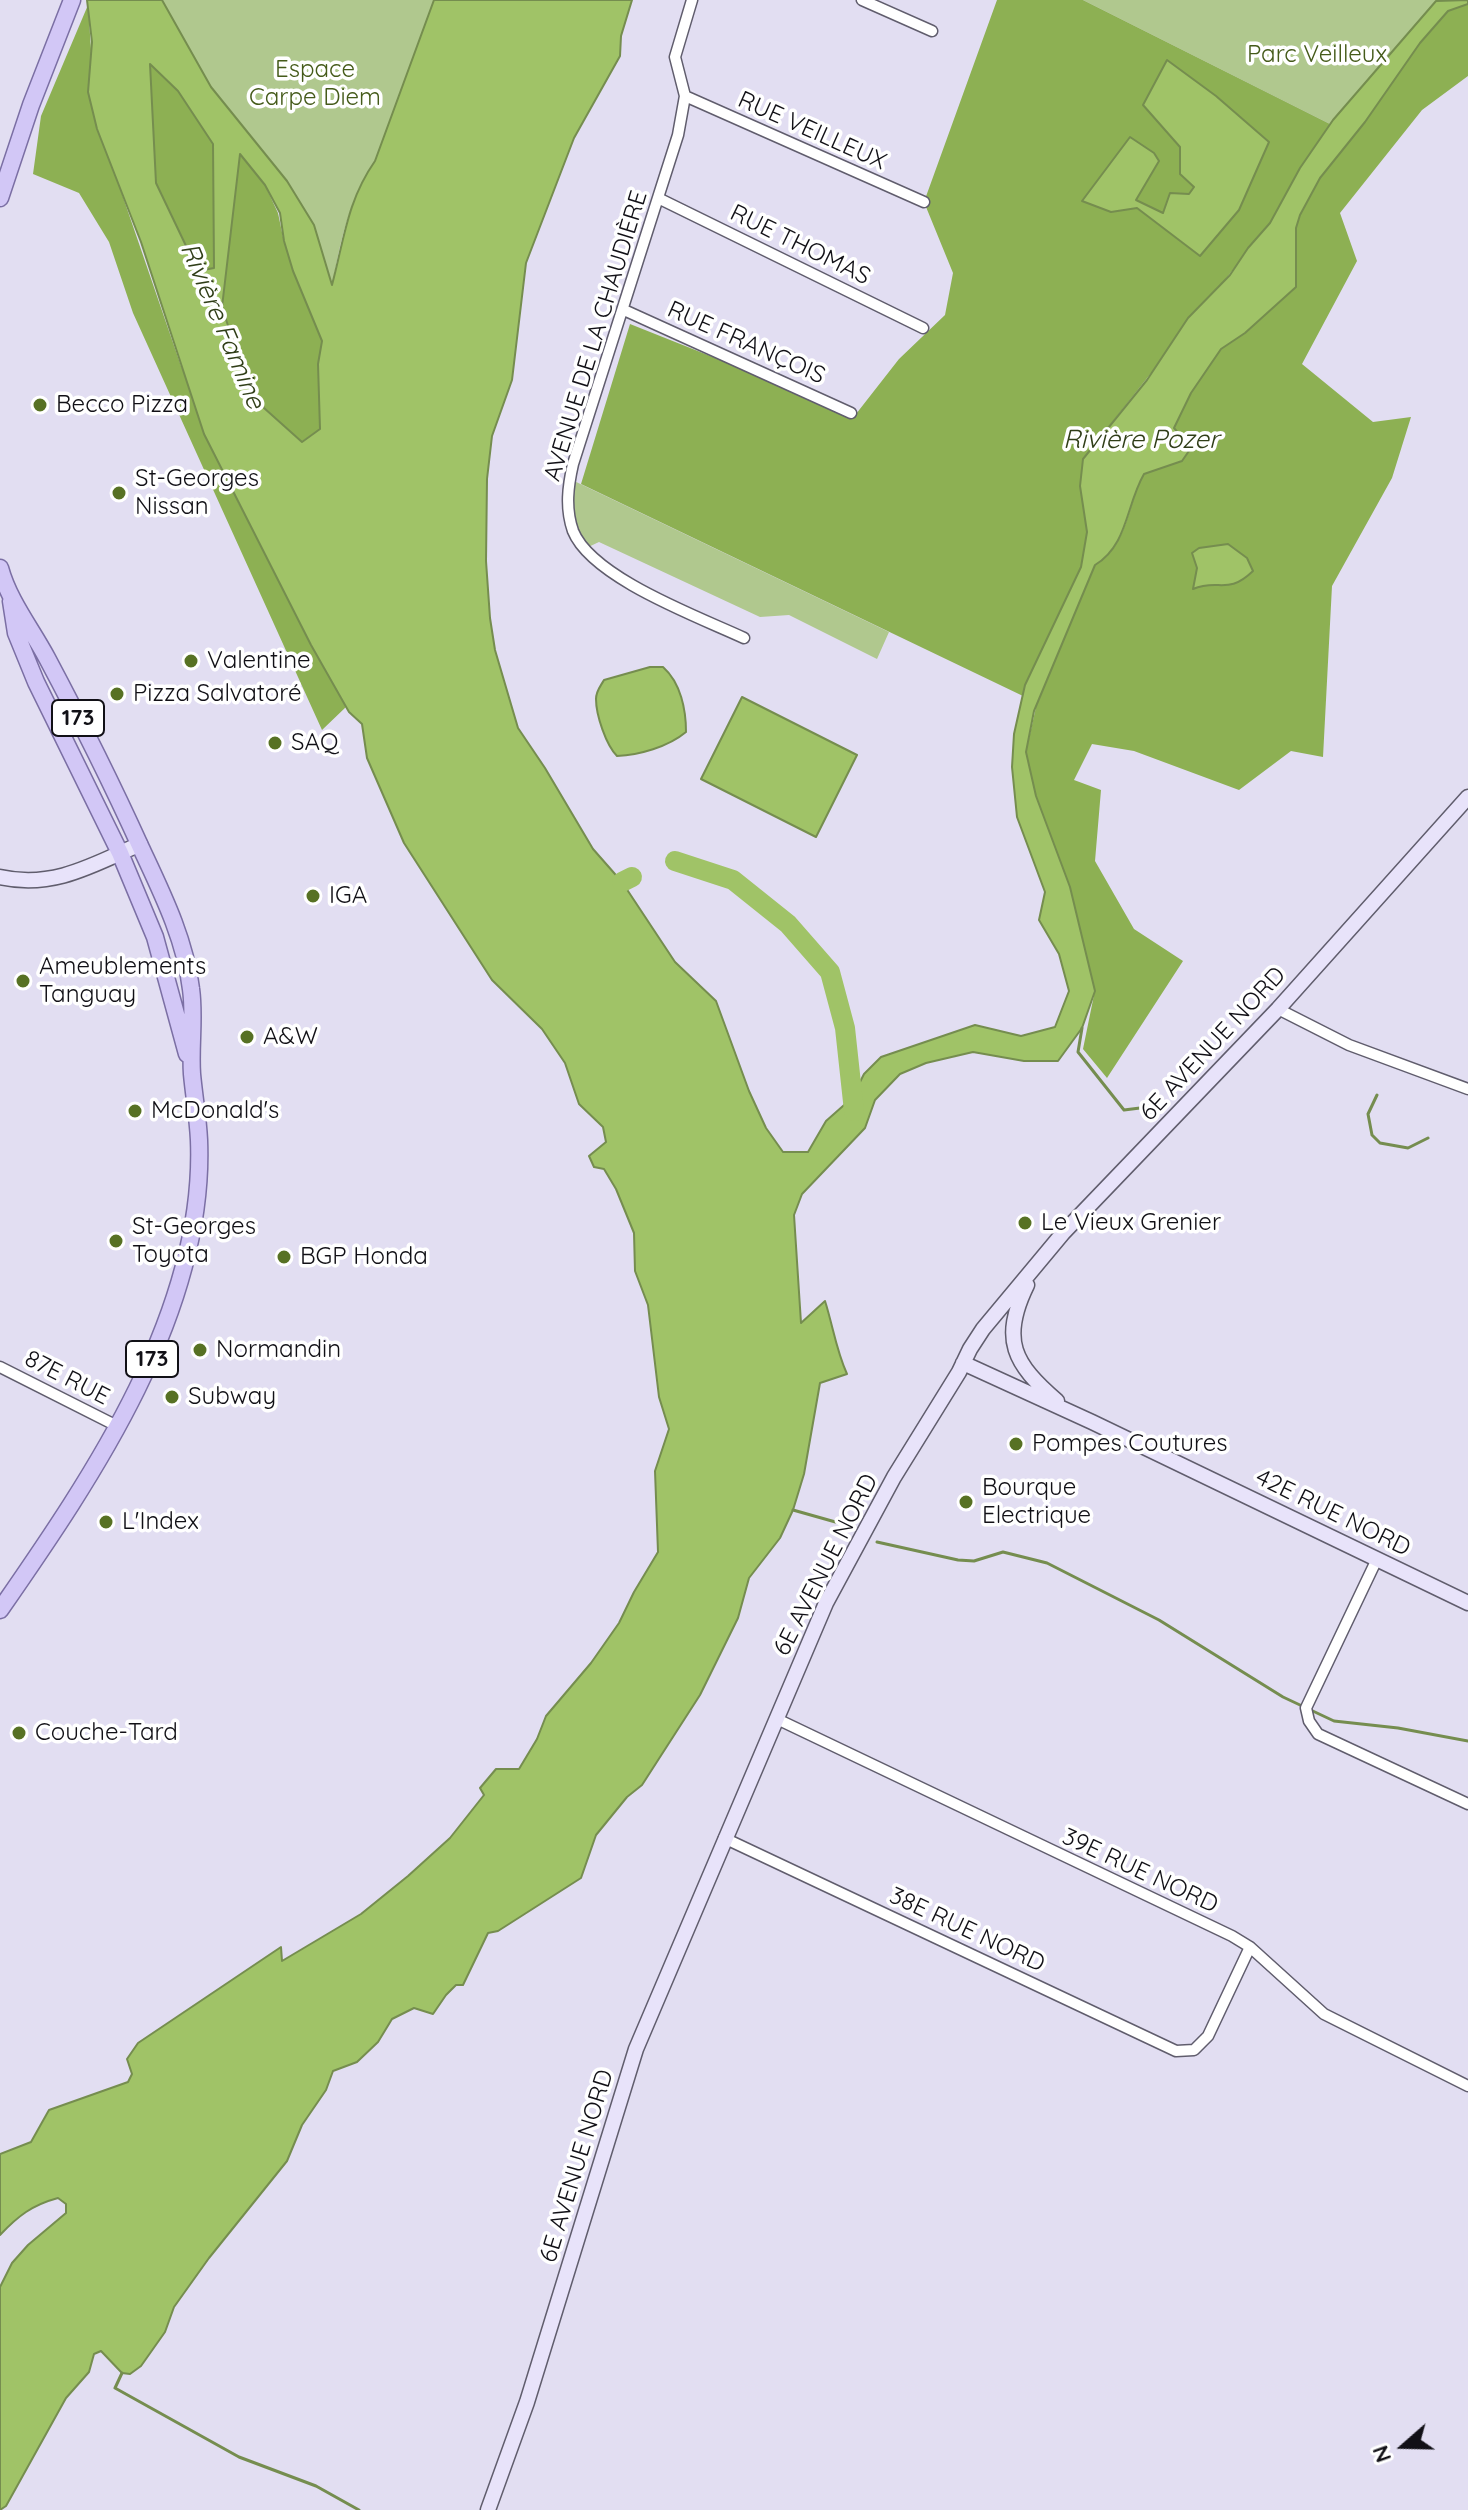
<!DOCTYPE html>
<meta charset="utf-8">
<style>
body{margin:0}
#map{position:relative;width:1468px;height:2510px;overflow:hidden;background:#e2def2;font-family:Quicksand,sans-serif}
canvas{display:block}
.north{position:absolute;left:1364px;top:2406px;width:80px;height:80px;-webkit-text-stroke:6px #fff;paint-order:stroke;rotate:250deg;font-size:22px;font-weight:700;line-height:32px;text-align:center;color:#111016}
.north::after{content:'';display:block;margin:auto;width:28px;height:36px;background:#111016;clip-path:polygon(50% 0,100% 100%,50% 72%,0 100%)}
</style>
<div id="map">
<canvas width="1468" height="2510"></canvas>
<div class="north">N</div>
</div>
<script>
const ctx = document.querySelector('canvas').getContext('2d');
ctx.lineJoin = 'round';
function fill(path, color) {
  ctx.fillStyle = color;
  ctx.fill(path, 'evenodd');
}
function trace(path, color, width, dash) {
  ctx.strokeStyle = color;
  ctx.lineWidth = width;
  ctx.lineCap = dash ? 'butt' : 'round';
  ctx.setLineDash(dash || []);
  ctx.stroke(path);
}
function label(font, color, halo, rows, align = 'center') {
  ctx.font = font + ' Quicksand,sans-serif';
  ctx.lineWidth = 7;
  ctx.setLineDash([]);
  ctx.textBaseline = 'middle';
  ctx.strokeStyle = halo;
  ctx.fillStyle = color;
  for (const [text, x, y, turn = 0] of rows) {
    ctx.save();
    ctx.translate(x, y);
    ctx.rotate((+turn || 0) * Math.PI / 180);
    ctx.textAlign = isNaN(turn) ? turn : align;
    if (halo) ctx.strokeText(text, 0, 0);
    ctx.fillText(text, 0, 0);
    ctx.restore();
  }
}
const green = new Path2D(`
 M 162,0 L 434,0 L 375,161 C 349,199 340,242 332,287 L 239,126 L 211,87 Z
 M 1083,0 L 1437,0 L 1330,124 Z
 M 570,479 L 889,632 L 877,659 L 789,615 L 760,617 L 599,542 L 584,549 L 574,533 Z`);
const forest = new Path2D(`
 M 997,0 L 1083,0 L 1330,124 L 1270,223 L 1083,459 L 1087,532 L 1081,567 L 1023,696 L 581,484 L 630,324 L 856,414 L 899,359 L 945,315 L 953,273 L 924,202 Z
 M 1468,4 L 1468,76 L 1422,110 L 1340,213 L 1357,261 L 1302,364 L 1373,422 L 1411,417 L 1392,478 L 1332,586 L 1323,757 L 1291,751 L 1239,790 L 1134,751 L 1092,744 L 1074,780 L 1101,790 L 1095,861 L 1134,929 L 1183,961 L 1107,1078 L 1083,1049 L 1095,990 L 1036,796 L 1026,752 L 1036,707 L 1095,565 C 1128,546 1127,505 1144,474 L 1182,461 L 1173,428 L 1191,393 L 1221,349 L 1245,333 L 1296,287 L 1296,228 L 1300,215 L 1320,178 L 1420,43 L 1448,11 Z
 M 88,5 L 91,49 L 90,101 L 181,366 L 238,502 L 346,707 L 322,730 L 133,313 L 109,242 L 79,193 L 33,174 L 41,116 Z
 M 150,63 L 178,91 L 213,144 L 215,268 L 198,271 L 156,183 Z
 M 240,153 L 265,185 L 278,213 L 284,242 L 322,341 L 318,364 L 320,429 L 301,442 L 264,408 L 242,369 L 222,307 Z`);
const water = new Path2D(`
 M 87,0 L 162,0 L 211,87 L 287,181 L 314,225 L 332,285 C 344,240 347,201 375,161 L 434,0 L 632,0 L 621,36 L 620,56 L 574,138 L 526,263 L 512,380 L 492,436 L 487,479 L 486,561 L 490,618 L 495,650 L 518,728 L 545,768 L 593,849 L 622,882 L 675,962 L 716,1001 L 749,1091 L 766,1128 L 783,1152 L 808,1152 L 826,1121 L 852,1098 L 864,1074 L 881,1057 L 975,1025 L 1021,1036 L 1055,1027 L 1069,991 L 1059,954 L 1039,920 L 1045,892 L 1017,817 L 1012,767 L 1014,734 L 1025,685 L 1081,567 L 1087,532 L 1080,486 L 1083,459 L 1147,380 L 1188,318 L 1230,275 L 1248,248 L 1270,223 L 1300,168 L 1333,120 L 1436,1 L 1468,0 L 1468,4 L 1448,11 L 1420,43 L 1365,122 L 1320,178 L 1300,215 L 1296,228 L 1296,287 L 1245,333 L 1221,349 L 1191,393 L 1174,428 L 1191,448 L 1182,461 L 1144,474 C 1126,505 1128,545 1095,565 L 1034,711 L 1026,752 L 1036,796 L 1070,887 L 1095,991 L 1082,1028 L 1058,1061 L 1024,1061 L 973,1052 L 926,1063 L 900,1074 L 875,1100 L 865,1128 L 802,1194 L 794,1215 L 801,1323 L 825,1301 C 833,1326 836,1350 847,1374 L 820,1383 L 804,1474 L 793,1510 L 780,1538 L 749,1578 L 738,1618 L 700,1695 L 642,1785 L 627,1797 L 596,1835 L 581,1878 L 498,1931 L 488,1933 L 463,1985 L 456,1985 L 446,1995 L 433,2014 L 414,2008 L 392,2019 L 378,2042 L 357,2062 L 333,2071 L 326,2090 L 302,2125 L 287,2161 L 209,2258 L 174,2307 L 165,2332 L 141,2366 L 130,2374 L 122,2373 L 101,2351 L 94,2354 L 89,2372 L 66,2398 L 6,2506 L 0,2510 L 0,2287 L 12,2263 L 28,2245 L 66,2213 L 66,2204 L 58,2198 C 32,2205 18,2216 0,2235 L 0,2154 L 31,2142 L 49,2110 L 128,2082 L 132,2074 L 127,2059 L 138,2043 L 281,1947 L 282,1961 L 361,1914 L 408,1876 L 450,1838 L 484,1795 L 480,1788 L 496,1769 L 519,1769 L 537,1739 L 546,1716 L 591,1663 L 619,1623 L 634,1592 L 658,1552 L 655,1471 L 669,1429 L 659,1397 L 648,1305 L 635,1271 L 634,1233 L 616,1189 L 604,1169 L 594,1167 L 589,1156 L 606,1142 L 603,1127 L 579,1104 L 565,1063 L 542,1029 L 492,980 L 404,843 L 367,758 L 362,724 L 349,712 L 311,645 L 204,434 L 141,242 L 97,129 L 88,92 L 92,42 ZM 150,64 L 178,91 L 213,144 L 214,268 L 198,271 L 156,183 ZM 240,154 L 265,185 L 280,213 L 284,241 L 293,271 L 322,341 L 318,364 L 320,429 L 302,442 L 264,408 L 242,369 L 222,307 Z
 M 1167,60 L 1216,96 L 1269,142 L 1239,210 L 1200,256 L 1137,208 L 1111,212 L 1082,201 L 1130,137 L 1154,153 L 1159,161 L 1136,200 L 1163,213 L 1170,193 L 1189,194 L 1194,187 L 1180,174 L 1180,147 L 1143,105 Z
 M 1228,544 L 1247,558 L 1253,571 C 1227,596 1219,578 1193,589 L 1197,568 L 1192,553 L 1199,548 Z
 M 650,667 L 663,667 C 681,683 686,710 686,732 C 668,747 639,755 617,756 C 606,745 596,715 596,699 C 596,691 600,687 604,680 Z
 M 742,697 L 857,755 L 816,837 L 701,779 Z`);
const stream = new Path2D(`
 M 1082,1028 L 1078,1052 L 1124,1110 L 1156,1106
 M 1377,1095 L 1368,1114 L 1372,1135 L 1380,1143 L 1408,1148 L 1428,1138
 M 793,1510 L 839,1523
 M 877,1542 L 958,1560 L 974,1561 L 1003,1552 L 1047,1563 L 1159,1620 L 1283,1697 L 1334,1721 L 1398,1728 L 1468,1741
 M 122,2373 L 115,2388 L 239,2457 L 316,2486 L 359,2510`);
const river = new Path2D(`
 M 675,861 L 733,880 L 788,924 L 830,972 L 845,1028 L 854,1111
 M 622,882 L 632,877`);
const street = new Path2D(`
 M 692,0 L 675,57 L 685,96 L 678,135 L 573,464 C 568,486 565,508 573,531 C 592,578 699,617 744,638
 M 862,0 L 932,31
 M 685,96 L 924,202
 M 660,199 L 923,328
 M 624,310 L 851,413
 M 1278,1009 L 1349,1045 L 1468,1089
 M 0,1367 L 117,1426
 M 1377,1559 L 1306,1708 L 1309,1721 L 1318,1734 L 1468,1804
 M 777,1719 L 1232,1936 L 1250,1947 L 1324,2014 L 1468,2086
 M 724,1838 L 1176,2051 L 1194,2050 L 1208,2036 L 1250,1947`);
const secondary = new Path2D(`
 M 0,877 C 53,889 93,865 140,844
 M 1027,1285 C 1000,1340 1014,1364 1057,1401
 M 963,1363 L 1092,1422 L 1468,1603
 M 488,2510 L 527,2402 L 636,2049 L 826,1603 L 894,1477 L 959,1372 L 970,1349 L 983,1329 L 1063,1233 L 1278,1009 L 1468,797`);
const primary = new Path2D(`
 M 0,198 L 31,105 L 72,0
 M 0,568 C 9,601 31,628 47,658 C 80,720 112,784 141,848 C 162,893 185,939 191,989 C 195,1017 190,1046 192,1074 C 194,1096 198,1118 199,1140 C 206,1311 93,1476 0,1610
 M 11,601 L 16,633 L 36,682 L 120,853 L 155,937 L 187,1054`);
const markers = [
 [40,405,8,"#577124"],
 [119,493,8,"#577124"],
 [191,661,8,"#577124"],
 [117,694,8,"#577124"],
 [275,743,8,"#577124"],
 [313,896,8,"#577124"],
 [23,981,8,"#577124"],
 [247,1037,8,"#577124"],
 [135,1111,8,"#577124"],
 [1025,1223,8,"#577124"],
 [116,1241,8,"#577124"],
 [284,1257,8,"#577124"],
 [200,1350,8,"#577124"],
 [172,1397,8,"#577124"],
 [1016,1444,8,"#577124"],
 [966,1502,8,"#577124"],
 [106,1522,8,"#577124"],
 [19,1733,8,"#577124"]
];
const shields = [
 [78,718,52],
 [152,1359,52]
];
const shieldNames = [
 ["173",78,718],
 ["173",152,1359]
];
const parkNames = [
 ["Parc Veilleux",1317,55],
 ["Espace",315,70],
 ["Carpe Diem",315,98]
];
const streetNames = [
 ["RUE VEILLEUX",812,131,24],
 ["RUE THOMAS",800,245,26],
 ["AVENUE DE LA CHAUDIÈRE",596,336,-73],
 ["RUE FRANÇOIS",746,343,24],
 ["6E AVENUE NORD",1213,1044,-47],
 ["87E RUE",67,1378,27],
 ["42E RUE NORD",1333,1513,26],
 ["6E AVENUE NORD",826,1565,-63],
 ["39E RUE NORD",1140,1871,25],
 ["38E RUE NORD",967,1930,25],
 ["6E AVENUE NORD",577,2166,-73]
];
const poiNames = [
 ["Becco Pizza",56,405],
 ["St-Georges",135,479],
 ["Nissan",135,507],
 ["Valentine",207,661],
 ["Pizza Salvatoré",133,694],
 ["SAQ",291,743],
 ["IGA",329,896],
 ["Ameublements",39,967],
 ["Tanguay",39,995],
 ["A&W",263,1037],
 ["McDonald's",151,1111],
 ["Le Vieux Grenier",1041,1223],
 ["St-Georges",132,1227],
 ["Toyota",132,1255],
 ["BGP Honda",300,1257],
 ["Normandin",216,1350],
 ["Subway",188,1397],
 ["Pompes Coutures",1032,1444],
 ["Bourque",982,1488],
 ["Electrique",982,1516],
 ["L'Index",122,1522],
 ["Couche-Tard",35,1733]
];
const waterNames = [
 ["Rivière Famine",222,326,67],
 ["Rivière Pozer",1141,440]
];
fill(green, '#b0c88e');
fill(forest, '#8db053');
fill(water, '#a0c367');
trace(water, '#758d4f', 2);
trace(stream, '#758d4f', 3);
trace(river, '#a0c367', 20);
trace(street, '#605d6d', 13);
trace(secondary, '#605d6d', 17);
trace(primary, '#7b6fa4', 19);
trace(street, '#fff', 10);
trace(secondary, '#e8e3fa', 14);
trace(primary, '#d2c7f6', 16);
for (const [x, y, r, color] of markers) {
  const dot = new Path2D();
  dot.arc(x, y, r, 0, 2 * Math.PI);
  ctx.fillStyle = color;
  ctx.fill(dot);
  trace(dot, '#fff', 3);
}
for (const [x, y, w] of shields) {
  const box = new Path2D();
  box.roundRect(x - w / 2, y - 18, w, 36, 6);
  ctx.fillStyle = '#fff';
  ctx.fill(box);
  trace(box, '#111016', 2);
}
label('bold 22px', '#111016', null, shieldNames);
label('24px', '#455b1a', '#fff', parkNames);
label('24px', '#111016', '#fff', streetNames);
label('24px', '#111016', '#fff', poiNames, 'left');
label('italic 26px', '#303e18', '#fff', waterNames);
</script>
